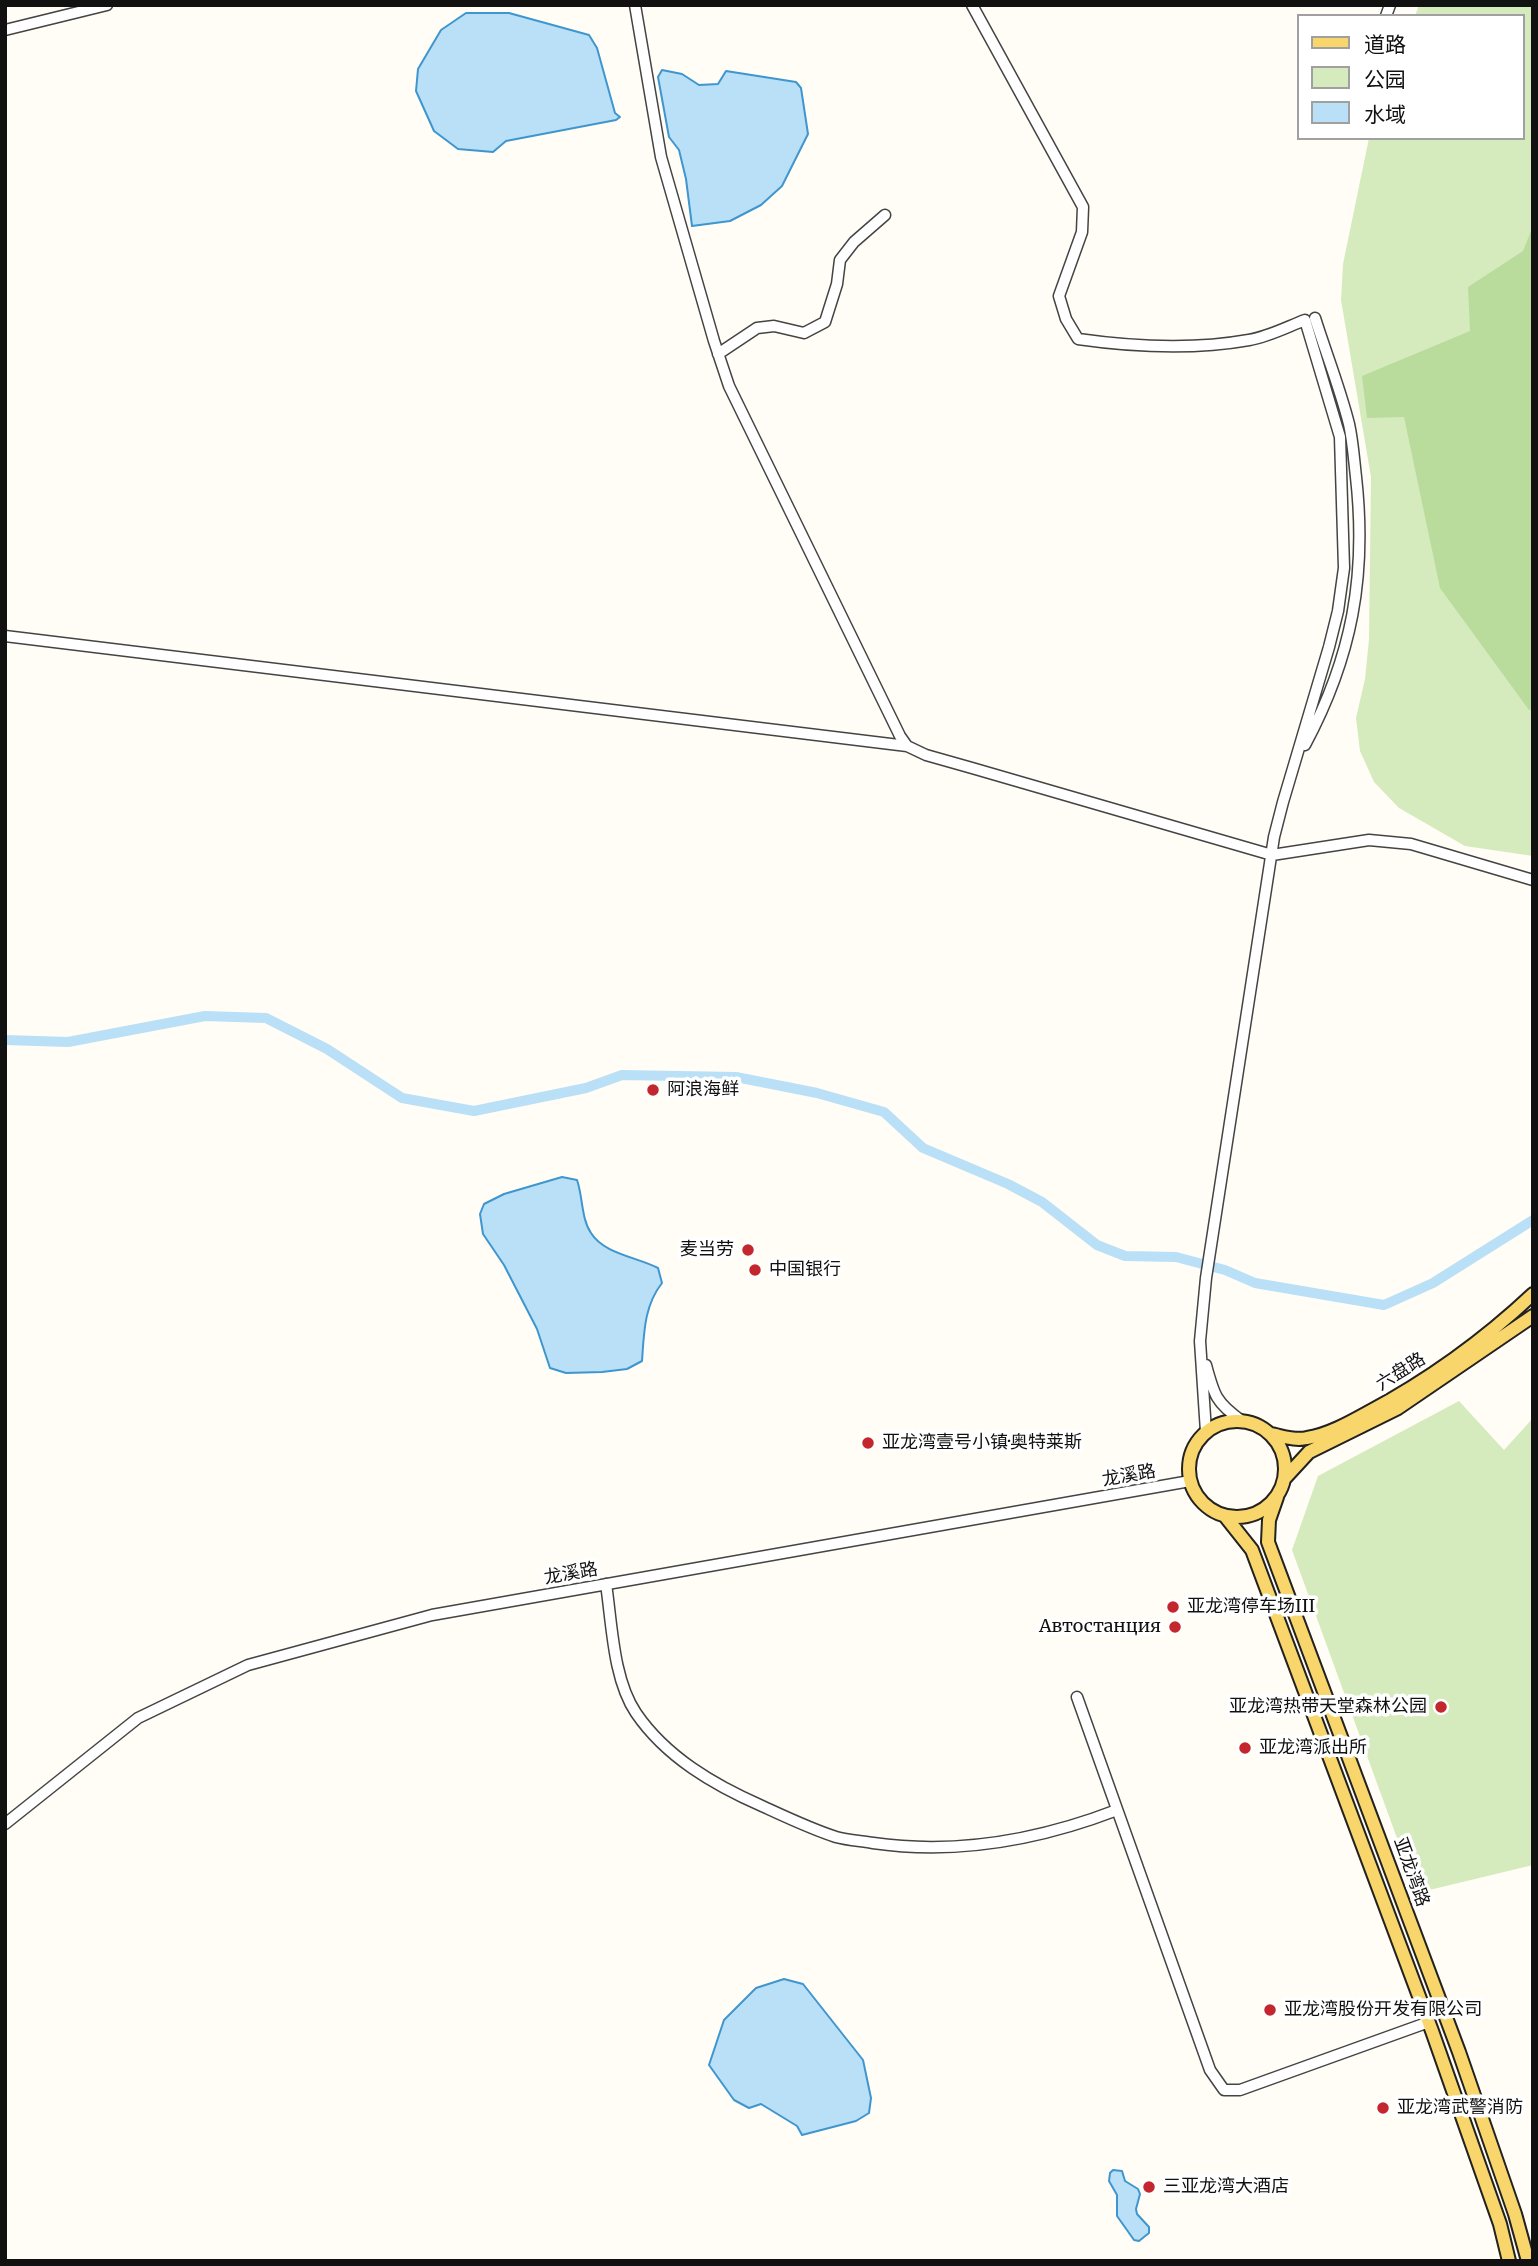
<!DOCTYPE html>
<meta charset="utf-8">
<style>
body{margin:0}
#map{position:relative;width:1538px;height:2266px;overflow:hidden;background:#fffdf5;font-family:Merriweather,"Noto Sans SC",serif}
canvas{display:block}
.frame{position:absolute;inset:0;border:7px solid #111;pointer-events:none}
.legend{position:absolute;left:1297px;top:14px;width:228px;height:126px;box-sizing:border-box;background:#fff;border:2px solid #a0a0a0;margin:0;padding:9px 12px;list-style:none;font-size:21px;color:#111}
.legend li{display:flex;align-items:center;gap:14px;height:35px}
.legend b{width:35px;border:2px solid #a0a0a0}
</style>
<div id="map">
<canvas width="1538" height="2266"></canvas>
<div class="frame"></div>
<ul class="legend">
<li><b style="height:9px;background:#f9d66b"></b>道路</li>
<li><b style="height:19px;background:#d5ebbd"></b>公园</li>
<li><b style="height:19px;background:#b9e0f7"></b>水域</li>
</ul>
</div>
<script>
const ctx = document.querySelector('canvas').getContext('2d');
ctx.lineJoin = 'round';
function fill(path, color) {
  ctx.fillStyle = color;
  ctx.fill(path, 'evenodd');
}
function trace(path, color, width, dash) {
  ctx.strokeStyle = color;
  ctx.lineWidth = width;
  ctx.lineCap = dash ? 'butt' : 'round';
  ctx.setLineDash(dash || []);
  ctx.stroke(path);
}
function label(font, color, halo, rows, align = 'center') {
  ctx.font = font + ' Merriweather,"Noto Sans SC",serif';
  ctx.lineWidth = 7;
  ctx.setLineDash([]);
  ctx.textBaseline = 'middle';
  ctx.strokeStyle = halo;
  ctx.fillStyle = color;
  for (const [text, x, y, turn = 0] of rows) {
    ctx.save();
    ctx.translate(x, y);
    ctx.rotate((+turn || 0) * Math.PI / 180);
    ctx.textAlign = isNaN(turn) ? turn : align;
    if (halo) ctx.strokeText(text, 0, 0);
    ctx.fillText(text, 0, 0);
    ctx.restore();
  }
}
const green = new Path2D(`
 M 1419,5 L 1533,5 L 1533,856 L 1465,846 L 1399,808 L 1374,782 L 1360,751 L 1356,718 L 1365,679 L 1369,639 L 1371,477 L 1341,300 L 1343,264 L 1369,138 L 1522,138 L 1522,16 L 1415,16 Z
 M 1459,1401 L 1504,1450 L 1533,1418 L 1533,1865 L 1417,1893 L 1292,1550 L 1318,1476 Z`);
const forest = new Path2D(`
 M 1533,226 L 1533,709 L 1529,710 L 1440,588 L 1404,417 L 1367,418 L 1362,376 L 1470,331 L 1468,287 L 1523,251 Z`);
const water = new Path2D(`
 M 466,13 L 509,13 L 589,35 L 597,48 L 615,113 L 620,117 L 616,120 L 506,141 L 493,152 L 458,149 L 434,131 L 416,91 L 418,69 L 441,30 Z
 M 662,70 L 682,74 L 699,85 L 718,84 L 726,71 L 796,82 L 801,88 L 808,134 L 782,186 L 761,205 L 730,221 L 692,226 L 686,179 L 679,150 L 669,137 L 658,77 Z
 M 562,1177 L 577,1180 C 583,1197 581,1218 591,1233 C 604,1254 637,1257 658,1268 L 662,1283 C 644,1306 644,1333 642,1361 L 627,1369 L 602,1372 L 566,1373 L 550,1368 L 537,1329 L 504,1265 L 483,1234 L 480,1214 L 484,1204 L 504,1194 Z
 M 784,1979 L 803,1984 L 863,2060 L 871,2098 L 869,2113 L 856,2121 L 802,2135 L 797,2126 L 761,2104 L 749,2108 L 734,2100 L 709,2065 L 724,2020 L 756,1988 Z
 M 1113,2170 L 1122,2171 L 1125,2181 L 1138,2189 L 1140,2194 L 1136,2209 L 1137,2214 L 1149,2227 L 1149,2233 L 1139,2241 L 1134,2240 L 1117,2216 L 1117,2195 L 1109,2181 L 1110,2173 Z`);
const canal = new Path2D(`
 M 5,1040 L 68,1042 L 205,1016 L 266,1018 L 327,1049 L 402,1098 L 474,1111 L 586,1088 L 622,1075 L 736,1077 L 817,1093 L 884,1112 L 923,1148 L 1008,1184 L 1042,1202 L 1097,1245 L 1125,1256 L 1176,1257 L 1225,1270 L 1255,1283 L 1384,1305 L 1433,1283 L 1533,1220`);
const minor = new Path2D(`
 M 635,5 L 661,157 L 714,341 L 729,386 L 900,736 L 907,746 L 926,755 L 972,768 L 1272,855 L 1369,840 L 1411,844 L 1533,880
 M 972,5 L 1083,207 L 1082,232 L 1059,296 L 1066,319 L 1078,339 C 1134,347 1193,350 1249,340 C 1268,337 1287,327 1305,320 L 1340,437 L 1344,568 L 1338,611 L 1329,647 L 1283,802 L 1274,837 L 1206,1278 L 1200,1341 L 1206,1432
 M 1386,16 L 1390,5
 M 5,30 L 107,5
 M 718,354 L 757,328 L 774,326 L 804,333 L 825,322 L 837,284 L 840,260 L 854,242 L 885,215
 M 5,636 L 907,746
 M 1305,745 C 1352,657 1367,576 1356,477 C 1354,460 1353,442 1349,424 C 1340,388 1326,353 1315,318
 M 1206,1365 C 1214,1395 1216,1403 1242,1421
 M 606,1584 C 612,1624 613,1679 636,1713 C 666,1757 714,1785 762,1806 C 786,1817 811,1829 836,1837 C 847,1840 861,1841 873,1843 C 956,1855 1039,1840 1117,1810
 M 1077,1697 L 1210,2070 L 1224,2090 L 1240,2090 L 1429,2022
 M 5,1824 L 138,1718 L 248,1665 L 432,1615 L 1190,1481`);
const major = new Path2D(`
 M1189 1469a48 48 0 1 1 96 0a48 48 0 1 1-96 0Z
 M 1270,1434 C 1282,1436 1295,1441 1307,1438 C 1327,1435 1349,1423 1367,1413 C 1427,1381 1483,1341 1533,1294
 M 1285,1478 L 1309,1452 L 1398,1408 L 1533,1316
 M 1277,1497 L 1269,1520 L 1268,1542 L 1459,2052 L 1515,2214 L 1528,2261
 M 1225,1516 L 1252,1550 L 1432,2031 L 1500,2224 L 1509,2261`);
const markers = [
 [653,1090,7,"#c4262e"],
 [748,1250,7,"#c4262e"],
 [755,1270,7,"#c4262e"],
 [868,1443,7,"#c4262e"],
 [1173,1607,7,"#c4262e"],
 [1175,1627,7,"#c4262e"],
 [1441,1707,7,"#c4262e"],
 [1245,1748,7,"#c4262e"],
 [1270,2010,7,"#c4262e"],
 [1383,2108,7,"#c4262e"],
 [1149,2187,7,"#c4262e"]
];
const poiNames = [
 ["阿浪海鲜",667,1090],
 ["麦当劳",734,1250,"right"],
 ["中国银行",769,1270],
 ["亚龙湾壹号小镇·奥特莱斯",882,1443],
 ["亚龙湾停车场III",1187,1607],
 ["Автостанция",1161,1627,"right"],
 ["亚龙湾热带天堂森林公园",1427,1707,"right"],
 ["亚龙湾派出所",1259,1748],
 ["亚龙湾股份开发有限公司",1284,2010],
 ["亚龙湾武警消防",1397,2108],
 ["三亚龙湾大酒店",1163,2187]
];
const streetNames = [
 ["六盘路",1401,1372,-32],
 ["龙溪路",1129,1476,-10],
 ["龙溪路",571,1574,-10],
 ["亚龙湾路",1411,1872,70]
];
fill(green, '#d5ebbd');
fill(forest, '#b9dc9c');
fill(water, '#b9e0f7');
trace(water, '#3f96cf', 2);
trace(canal, '#b9e0f7', 10);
trace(minor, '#444', 13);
trace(major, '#222', 16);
trace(minor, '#fff', 10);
trace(major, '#f9d66b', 12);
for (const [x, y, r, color] of markers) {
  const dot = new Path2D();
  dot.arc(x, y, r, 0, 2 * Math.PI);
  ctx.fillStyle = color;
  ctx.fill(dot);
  trace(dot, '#fff', 2.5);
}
label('18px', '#111', '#fff', poiNames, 'left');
label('18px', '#111', '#fff', streetNames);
</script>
